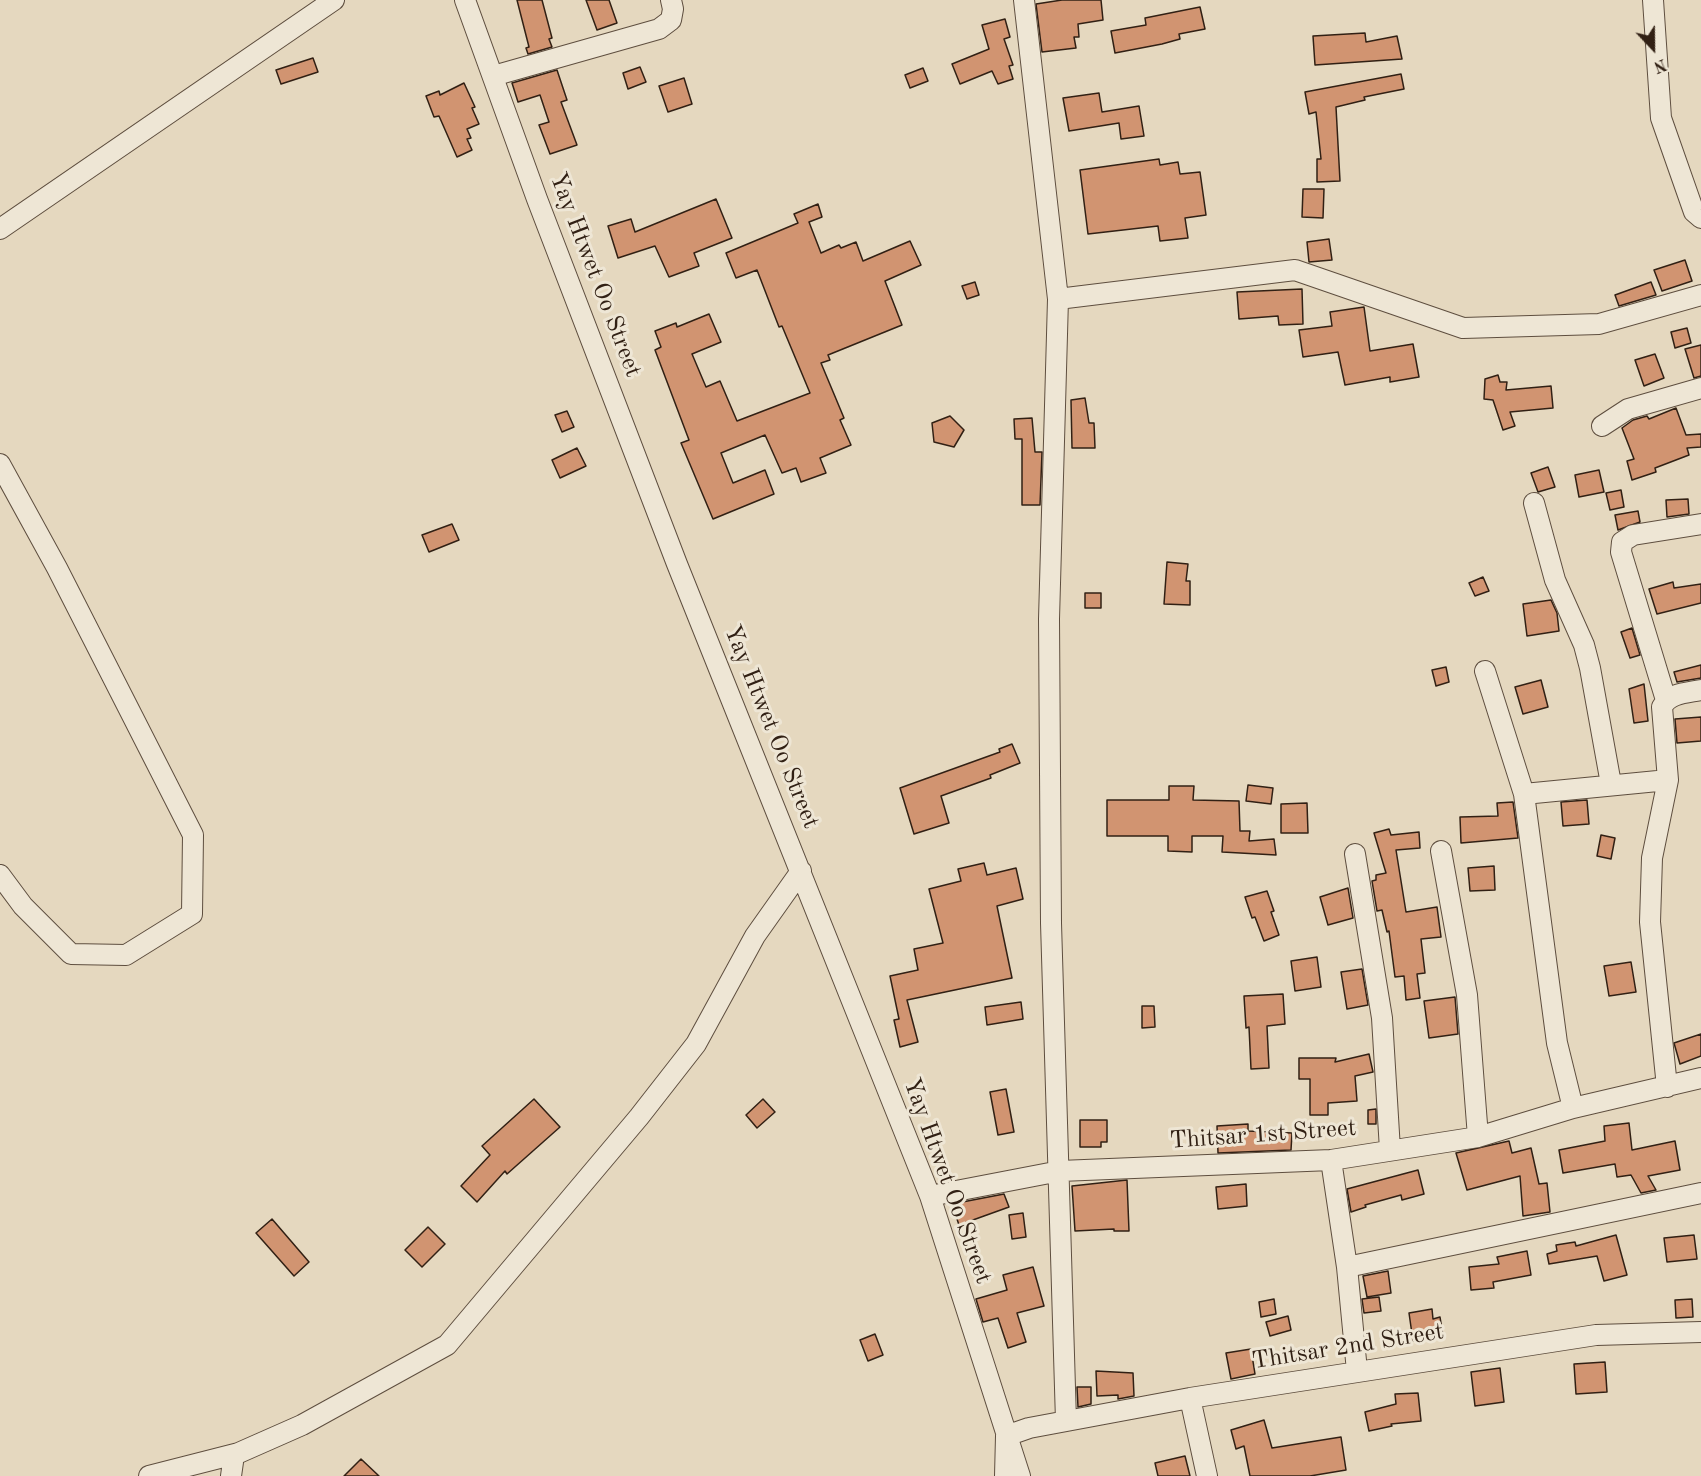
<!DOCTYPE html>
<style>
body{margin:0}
#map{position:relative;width:1701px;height:1476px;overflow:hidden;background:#e5d8bf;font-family:"Old Standard TT",serif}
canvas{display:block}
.north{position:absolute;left:1623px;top:18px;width:60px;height:60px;-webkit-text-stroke:4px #eee6d5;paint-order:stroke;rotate:158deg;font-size:16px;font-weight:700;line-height:24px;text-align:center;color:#312014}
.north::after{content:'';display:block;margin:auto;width:21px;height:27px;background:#312014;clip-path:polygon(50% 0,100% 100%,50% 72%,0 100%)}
</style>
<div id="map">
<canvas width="1701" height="1476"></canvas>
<div class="north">N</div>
</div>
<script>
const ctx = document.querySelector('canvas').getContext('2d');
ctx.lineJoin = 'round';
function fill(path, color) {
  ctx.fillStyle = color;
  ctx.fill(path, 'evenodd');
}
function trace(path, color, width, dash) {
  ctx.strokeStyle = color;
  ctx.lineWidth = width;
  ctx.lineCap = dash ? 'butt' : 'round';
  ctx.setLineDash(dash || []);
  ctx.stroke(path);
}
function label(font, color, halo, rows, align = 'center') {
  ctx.font = font + ' "Old Standard TT",serif';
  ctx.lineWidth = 6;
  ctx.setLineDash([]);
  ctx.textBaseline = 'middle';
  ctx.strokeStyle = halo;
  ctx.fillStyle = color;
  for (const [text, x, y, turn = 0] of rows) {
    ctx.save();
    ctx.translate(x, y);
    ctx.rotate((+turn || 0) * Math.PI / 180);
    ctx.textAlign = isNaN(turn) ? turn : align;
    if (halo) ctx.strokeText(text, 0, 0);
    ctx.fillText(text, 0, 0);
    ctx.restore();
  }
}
const building = new Path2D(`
 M 517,0 L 542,0 L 552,38 L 549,39 L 552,47 L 528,54 L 526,48 L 529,47 Z
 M 586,0 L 609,0 L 617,23 L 597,30 Z
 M 1062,0 L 1101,0 L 1103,20 L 1078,24 L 1079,37 L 1074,37 L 1076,48 L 1042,52 L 1036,4 Z
 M 1200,7 L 1205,29 L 1179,34 L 1180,39 L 1162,44 L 1115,53 L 1111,31 L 1146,25 L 1145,18 Z
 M 1005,19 L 1010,37 L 1004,39 L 1013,65 L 1009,66 L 1013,79 L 998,84 L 992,71 L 960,84 L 952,64 L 989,49 L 982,25 Z
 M 1365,33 L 1366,42 L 1397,36 L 1402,59 L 1315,65 L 1313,36 Z
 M 313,58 L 318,72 L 281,84 L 276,70 Z
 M 640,67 L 646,82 L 628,89 L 623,73 Z
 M 923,68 L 928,81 L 910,88 L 905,75 Z
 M 557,70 L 567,100 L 561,102 L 577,145 L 550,154 L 539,125 L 549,122 L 540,95 L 518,102 L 512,83 Z
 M 1401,74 L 1404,89 L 1364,97 L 1365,100 L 1336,107 L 1340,181 L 1317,182 L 1317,159 L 1321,159 L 1316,112 L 1309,114 L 1305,92 Z
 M 684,78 L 692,104 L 668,112 L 659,86 Z
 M 464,83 L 475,107 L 472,108 L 479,124 L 467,129 L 471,138 L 467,139 L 472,150 L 457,157 L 439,116 L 434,117 L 426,96 L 439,91 L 440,95 Z
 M 1099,93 L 1102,112 L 1139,106 L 1144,136 L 1121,139 L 1119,123 L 1069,131 L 1063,98 Z
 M 1159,159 L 1160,165 L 1178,162 L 1180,174 L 1200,172 L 1206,215 L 1185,218 L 1188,238 L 1160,241 L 1158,226 L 1088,234 L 1080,170 Z
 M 1303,189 L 1324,189 L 1323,218 L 1302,217 Z
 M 716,199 L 732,238 L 694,253 L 699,266 L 669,277 L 655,246 L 618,258 L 608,226 L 631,219 L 635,232 Z
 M 818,204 L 822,217 L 809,222 L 821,253 L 839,245 L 841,248 L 856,242 L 863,261 L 910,241 L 921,265 L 885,281 L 902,325 L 828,355 L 830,360 L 821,363 L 844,418 L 840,420 L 851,445 L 820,458 L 826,473 L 801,482 L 796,468 L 782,473 L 765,435 L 721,453 L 733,483 L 765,470 L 774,494 L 713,519 L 681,443 L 689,440 L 655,350 L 661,347 L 655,331 L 676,323 L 677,327 L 709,314 L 721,342 L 692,354 L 706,387 L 720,381 L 737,421 L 810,393 L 782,326 L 779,327 L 757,270 L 736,278 L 726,253 L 798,223 L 794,214 Z
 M 1329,239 L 1332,260 L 1309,262 L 1307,242 Z
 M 1685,260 L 1692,281 L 1662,291 L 1654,270 Z
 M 975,282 L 979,295 L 967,299 L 962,286 Z
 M 1651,282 L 1656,295 L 1619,306 L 1615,295 Z
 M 1302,289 L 1303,324 L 1279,325 L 1278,316 L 1239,319 L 1237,292 Z
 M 1364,307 L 1370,351 L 1413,344 L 1419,377 L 1390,382 L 1390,377 L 1345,385 L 1338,352 L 1303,357 L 1299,330 L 1332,326 L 1330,312 Z
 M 1687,328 L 1691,343 L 1675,348 L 1671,332 Z
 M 1701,345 L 1701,376 L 1694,378 L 1685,349 Z
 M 1655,354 L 1664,378 L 1644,386 L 1635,360 Z
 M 1498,375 L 1500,382 L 1507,382 L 1506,390 L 1551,386 L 1553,408 L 1510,412 L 1515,426 L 1503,430 L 1493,400 L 1484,399 L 1485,379 Z
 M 1085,398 L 1089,423 L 1094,423 L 1095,448 L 1072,448 L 1071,400 Z
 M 1676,408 L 1686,435 L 1701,434 L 1701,447 L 1687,448 L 1689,455 L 1655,468 L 1656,472 L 1632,480 L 1627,461 L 1634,459 L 1622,428 L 1633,420 L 1647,416 L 1649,419 Z
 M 567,411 L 574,427 L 562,432 L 555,415 Z
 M 950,416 L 964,430 L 954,447 L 934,442 L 932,423 Z
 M 1032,418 L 1035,452 L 1042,452 L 1040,505 L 1022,505 L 1022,439 L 1015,439 L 1014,419 Z
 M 577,448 L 586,466 L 560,478 L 552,460 Z
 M 1548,467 L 1555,487 L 1538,492 L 1531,473 Z
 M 1599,470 L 1604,492 L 1579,497 L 1575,475 Z
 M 1621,490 L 1624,507 L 1610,510 L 1606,493 Z
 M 1688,499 L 1689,514 L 1667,517 L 1666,500 Z
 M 1638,511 L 1640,522 L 1618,530 L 1615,515 Z
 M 452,524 L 459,540 L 429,552 L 422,535 Z
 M 1167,562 L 1188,564 L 1186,581 L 1190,581 L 1190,605 L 1164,604 Z
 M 1483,577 L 1489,591 L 1475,596 L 1469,583 Z
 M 1673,582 L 1674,588 L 1701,584 L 1701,603 L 1657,614 L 1649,589 Z
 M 1085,593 L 1101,593 L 1101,608 L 1085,608 Z
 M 1551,600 L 1557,613 L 1559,631 L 1527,636 L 1523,604 Z
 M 1632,628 L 1640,655 L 1630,658 L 1621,632 Z
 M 1701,665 L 1701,678 L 1677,682 L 1674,672 Z
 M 1446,667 L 1449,682 L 1436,686 L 1432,670 Z
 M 1541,680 L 1548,707 L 1523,714 L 1515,687 Z
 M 1644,684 L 1648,721 L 1634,723 L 1629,689 Z
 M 1701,717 L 1701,741 L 1677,743 L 1675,719 Z
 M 1012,744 L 1020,763 L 990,775 L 991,778 L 941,796 L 949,823 L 914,834 L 900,788 L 1000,752 L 999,749 Z
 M 1248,785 L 1273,788 L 1271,804 L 1246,801 Z
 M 1169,786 L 1194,786 L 1193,800 L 1239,801 L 1240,831 L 1250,831 L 1249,841 L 1274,839 L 1276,855 L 1222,852 L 1223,836 L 1192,836 L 1192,852 L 1168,851 L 1168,836 L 1107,836 L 1107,800 L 1169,800 Z
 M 1587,800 L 1589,824 L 1563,826 L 1561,802 Z
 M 1513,802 L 1518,838 L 1461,843 L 1460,817 L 1498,816 L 1497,803 Z
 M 1307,803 L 1308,833 L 1281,833 L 1281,804 Z
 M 1389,829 L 1391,835 L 1419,832 L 1420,848 L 1396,850 L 1406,912 L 1437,907 L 1441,937 L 1421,939 L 1425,973 L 1417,974 L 1420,998 L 1406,1000 L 1404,976 L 1395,977 L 1389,931 L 1387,932 L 1382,910 L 1377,911 L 1372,881 L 1376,880 L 1376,875 L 1386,873 L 1374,833 Z
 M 1601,835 L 1615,838 L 1611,859 L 1597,856 Z
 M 984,863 L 987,875 L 1016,868 L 1023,899 L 997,906 L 1012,978 L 907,1000 L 918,1042 L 900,1047 L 894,1020 L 899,1019 L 890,976 L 918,970 L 914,949 L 943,943 L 929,889 L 961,881 L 958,869 Z
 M 1494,866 L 1495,890 L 1470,891 L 1468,868 Z
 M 1348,888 L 1353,918 L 1328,925 L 1320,897 Z
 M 1267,891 L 1274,911 L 1271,912 L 1279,935 L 1264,941 L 1255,917 L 1252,918 L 1245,897 Z
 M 1317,957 L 1321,987 L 1295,991 L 1291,961 Z
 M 1631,962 L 1636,992 L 1609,996 L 1604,966 Z
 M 1362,969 L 1368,1005 L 1347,1009 L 1341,972 Z
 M 1283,994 L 1285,1024 L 1267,1026 L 1269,1068 L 1251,1069 L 1249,1027 L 1246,1028 L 1244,996 Z
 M 1455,997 L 1458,1034 L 1429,1038 L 1424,1001 Z
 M 1021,1002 L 1023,1019 L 987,1025 L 985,1007 Z
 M 1142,1006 L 1154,1006 L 1155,1027 L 1142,1028 Z
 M 1701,1034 L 1701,1056 L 1680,1064 L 1674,1043 Z
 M 1369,1054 L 1373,1072 L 1355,1076 L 1357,1101 L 1328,1103 L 1328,1115 L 1310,1115 L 1310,1079 L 1299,1079 L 1299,1058 L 1336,1058 L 1335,1062 Z
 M 1006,1089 L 1014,1132 L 998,1135 L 990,1092 Z
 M 534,1099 L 560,1127 L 507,1174 L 505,1171 L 477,1202 L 461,1186 L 490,1155 L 482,1146 Z
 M 763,1099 L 775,1112 L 757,1128 L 746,1115 Z
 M 1376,1109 L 1376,1124 L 1368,1124 L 1368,1110 Z
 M 1080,1120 L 1107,1120 L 1107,1142 L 1101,1142 L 1101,1147 L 1080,1147 Z
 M 1629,1123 L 1632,1150 L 1675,1141 L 1680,1170 L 1648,1176 L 1656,1190 L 1641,1193 L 1631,1175 L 1617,1177 L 1615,1164 L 1563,1173 L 1559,1150 L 1605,1141 L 1604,1126 Z
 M 1248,1124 L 1248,1131 L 1292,1133 L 1291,1150 L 1218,1153 L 1217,1126 Z
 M 1509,1141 L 1512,1153 L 1531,1148 L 1539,1184 L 1547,1183 L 1550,1212 L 1523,1216 L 1520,1176 L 1467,1190 L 1456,1153 Z
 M 1418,1170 L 1424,1194 L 1402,1200 L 1401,1195 L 1365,1205 L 1366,1207 L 1351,1212 L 1347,1189 Z
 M 1127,1180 L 1129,1231 L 1114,1231 L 1114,1229 L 1075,1231 L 1072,1186 Z
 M 1246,1184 L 1247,1206 L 1218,1209 L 1216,1187 Z
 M 1004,1194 L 1009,1207 L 959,1225 L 952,1204 Z
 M 1023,1213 L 1026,1237 L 1012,1239 L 1009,1215 Z
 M 272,1219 L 309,1262 L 294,1276 L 256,1233 Z
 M 428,1227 L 445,1244 L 422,1267 L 405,1250 Z
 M 1616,1235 L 1627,1275 L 1604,1281 L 1597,1256 L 1549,1264 L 1547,1254 L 1557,1251 L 1556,1245 L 1575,1242 L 1576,1246 Z
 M 1694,1235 L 1697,1259 L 1667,1262 L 1664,1238 Z
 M 1527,1251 L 1531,1275 L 1493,1282 L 1494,1288 L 1471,1290 L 1469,1267 L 1499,1264 L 1497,1257 Z
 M 1033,1267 L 1044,1306 L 1017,1313 L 1026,1342 L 1008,1348 L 998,1318 L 983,1322 L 976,1299 L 1007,1290 L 1003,1275 Z
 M 1388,1271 L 1391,1293 L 1367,1297 L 1363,1276 Z
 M 1379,1297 L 1381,1311 L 1364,1313 L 1362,1299 Z
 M 1274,1299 L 1276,1314 L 1261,1317 L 1259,1302 Z
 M 1692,1299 L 1693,1317 L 1676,1318 L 1675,1300 Z
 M 1432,1309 L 1433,1319 L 1440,1317 L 1443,1335 L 1413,1341 L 1409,1313 Z
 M 1288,1316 L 1291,1330 L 1270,1336 L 1266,1322 Z
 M 875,1334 L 883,1355 L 868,1361 L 860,1340 Z
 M 1251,1349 L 1255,1374 L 1231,1379 L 1226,1353 Z
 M 1605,1362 L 1607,1392 L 1576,1394 L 1574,1364 Z
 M 1500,1368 L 1504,1402 L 1475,1406 L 1471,1372 Z
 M 1096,1371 L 1133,1373 L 1134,1396 L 1118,1399 L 1118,1395 L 1097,1396 Z
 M 1077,1387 L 1091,1387 L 1091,1404 L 1078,1407 Z
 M 1418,1393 L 1421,1421 L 1391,1424 L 1392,1426 L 1369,1431 L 1365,1412 L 1396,1404 L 1395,1394 Z
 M 1264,1420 L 1272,1448 L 1341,1437 L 1346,1470 L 1310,1476 L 1250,1476 L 1244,1446 L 1236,1449 L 1231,1430 Z
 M 1185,1456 L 1190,1476 L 1158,1476 L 1155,1463 Z
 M 361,1459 L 379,1476 L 344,1476 Z`);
const street = new Path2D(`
 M 465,0 L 537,199 L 677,564 L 930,1196 L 1020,1476
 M 1024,0 L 1058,299 L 1049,619 L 1051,923 L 1066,1421
 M 1653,0 L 1661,118 L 1694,212 L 1701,218
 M 493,76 L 659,29 L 671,20 L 673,9 L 671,0
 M 0,229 L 334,0
 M 1058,299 L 1295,270 L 1463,328 L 1599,324 L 1701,295
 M 1602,426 L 1628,409 L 1701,388
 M 0,464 L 57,568 L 193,835 L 192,914 L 126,955 L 71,954 L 23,906 L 0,875
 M 1534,503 L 1555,580 L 1584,645 L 1590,668 L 1611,784
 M 1485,671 L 1524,794 L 1557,1043 L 1573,1108
 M 1666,700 L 1621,552 L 1622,542 L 1633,535 L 1701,524
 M 1524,794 L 1668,780
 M 1441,851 L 1467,995 L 1478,1137
 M 1355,854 L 1382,1018 L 1390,1150
 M 1667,1087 L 1650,922 L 1652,858 L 1668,780 L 1662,707 C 1669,693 1686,693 1701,690
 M 1331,1160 L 1347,1267 L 1357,1371
 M 930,1196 L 1060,1171 L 1331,1160 L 1478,1137 L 1573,1108 L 1701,1078
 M 1347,1267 L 1701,1193
 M 1190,1398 L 1207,1476
 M 149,1476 L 239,1453
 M 231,1476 L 234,1455 L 302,1425 L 447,1345 L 639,1117 L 696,1044 L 755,936 L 801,871
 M 1005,1476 L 1006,1436 L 1029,1428 L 1190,1398 L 1596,1335 L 1701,1332`);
const streetNames = [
 ["Yay Htwet Oo Street",595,275,69],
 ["Yay Htwet Oo Street",771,727,68],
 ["Thitsar 1st Street",1263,1135,-4],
 ["Yay Htwet Oo Street",947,1181,70],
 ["Thitsar 2nd Street",1348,1347,-9]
];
fill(building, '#d19471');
trace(building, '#312014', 1.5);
trace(street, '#5e4e3f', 22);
trace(street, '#eee6d5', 20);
label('24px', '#312014', '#eee6d5', streetNames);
</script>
